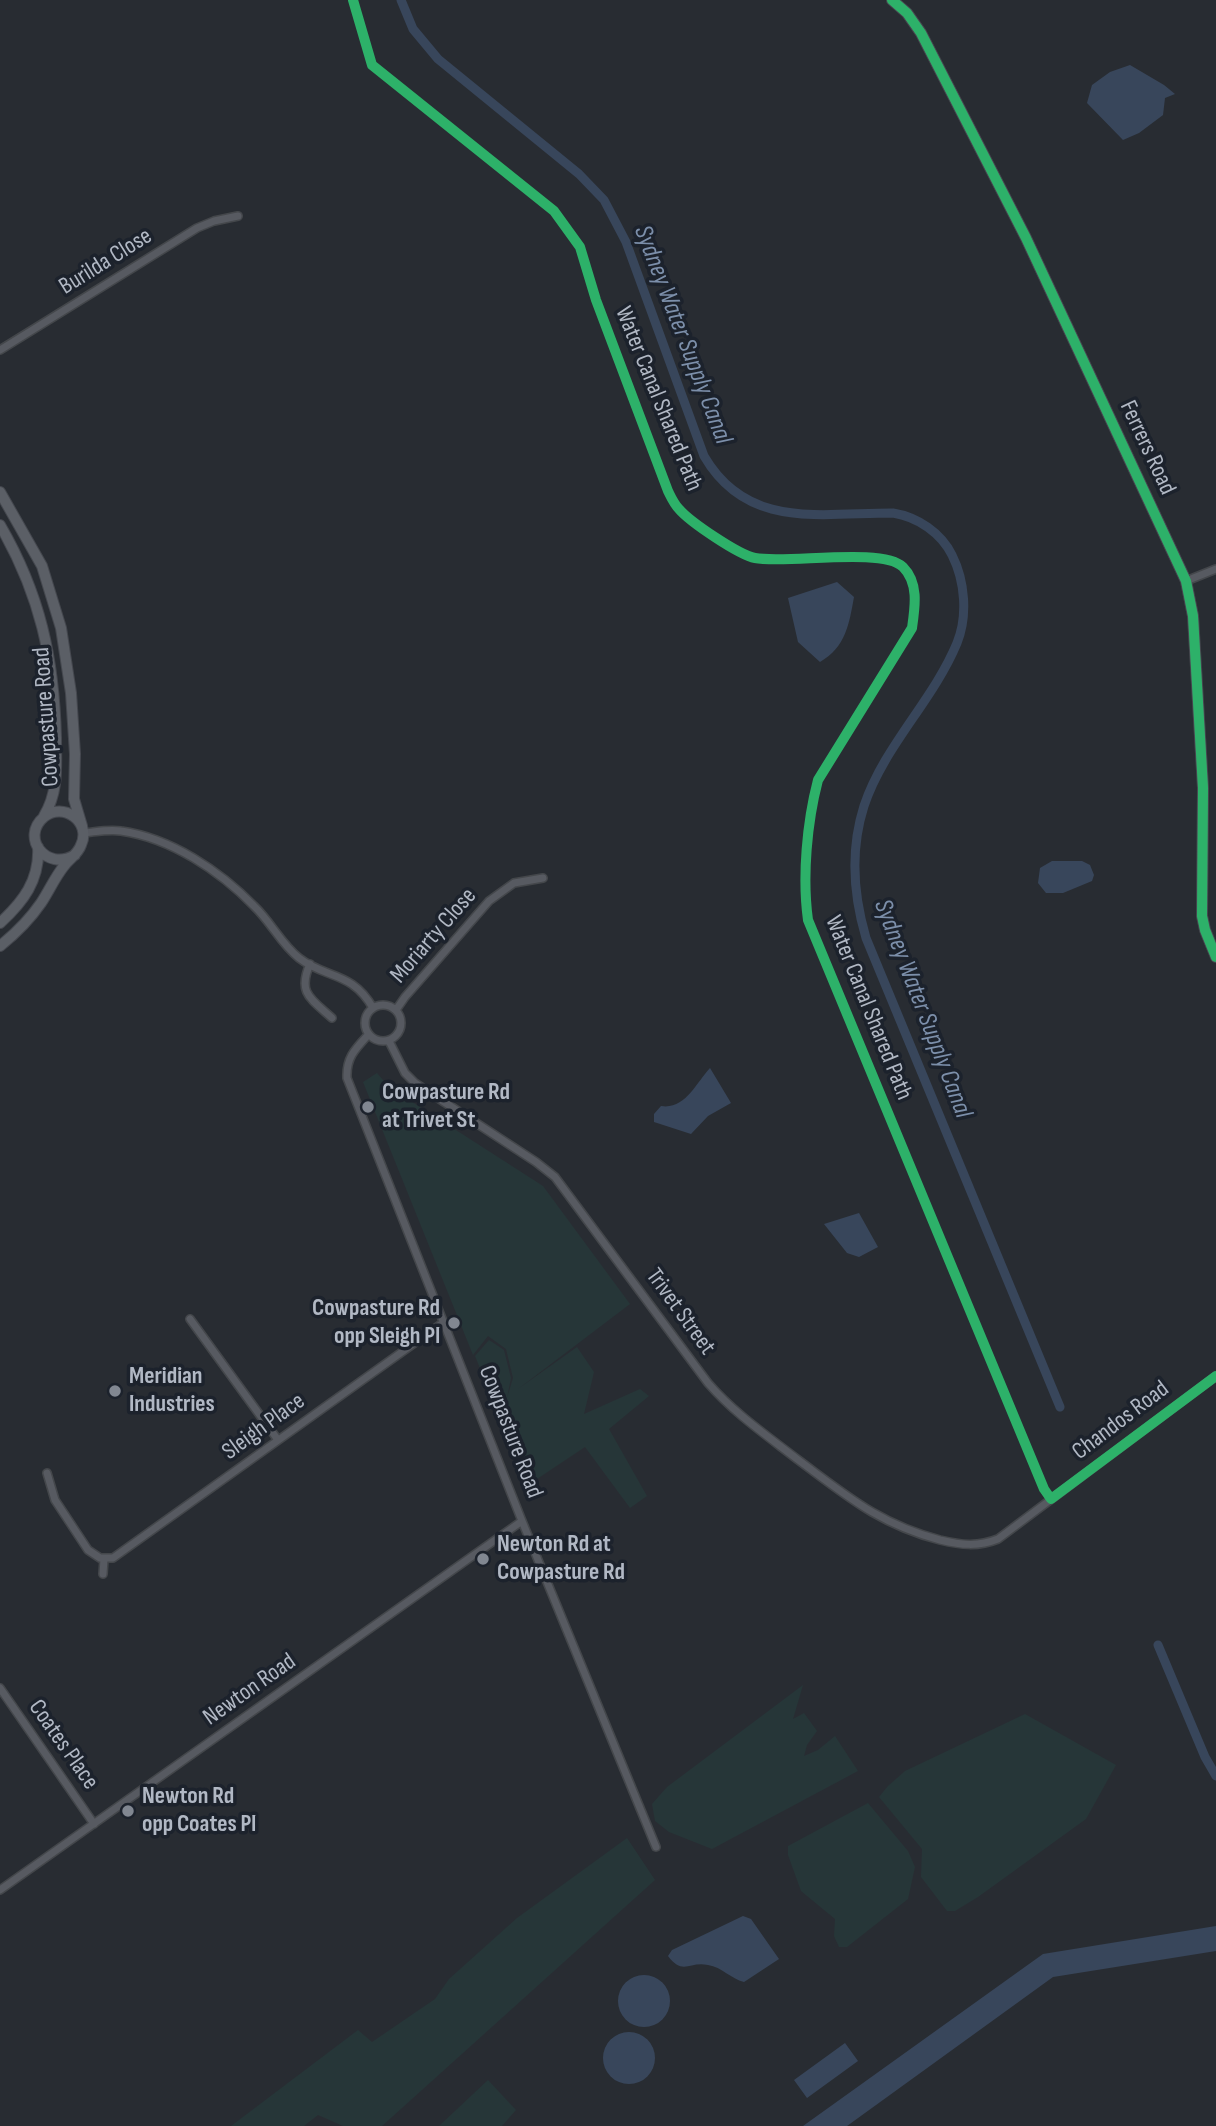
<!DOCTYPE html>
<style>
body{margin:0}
canvas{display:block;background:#282c32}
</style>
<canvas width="1216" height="2126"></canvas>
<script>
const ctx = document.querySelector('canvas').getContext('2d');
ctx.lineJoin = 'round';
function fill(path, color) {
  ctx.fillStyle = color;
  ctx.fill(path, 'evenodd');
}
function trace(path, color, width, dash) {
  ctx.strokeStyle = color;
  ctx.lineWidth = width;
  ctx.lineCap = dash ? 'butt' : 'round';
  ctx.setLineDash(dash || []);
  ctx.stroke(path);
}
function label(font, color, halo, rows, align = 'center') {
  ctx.font = font + ' "Sofia Sans Condensed",sans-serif';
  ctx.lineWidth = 7;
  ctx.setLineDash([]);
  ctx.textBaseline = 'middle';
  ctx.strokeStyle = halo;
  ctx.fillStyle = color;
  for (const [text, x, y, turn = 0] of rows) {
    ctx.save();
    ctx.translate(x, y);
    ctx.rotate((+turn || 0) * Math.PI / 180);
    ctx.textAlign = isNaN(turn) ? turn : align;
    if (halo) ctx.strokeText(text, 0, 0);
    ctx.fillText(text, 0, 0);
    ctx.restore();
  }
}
const green = new Path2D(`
 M 377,1073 L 389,1087 L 543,1186 L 630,1304 L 518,1389 L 577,1347 L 594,1372 L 584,1414 L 640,1389 L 649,1396 L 609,1429 L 647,1496 L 630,1508 L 585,1447 L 528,1485 L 475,1356 L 489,1340 L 504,1350 L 511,1378 L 507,1398 L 513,1378 L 506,1349 L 488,1336 L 473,1355 L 363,1082 Z
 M 803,1685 L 793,1719 L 804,1713 L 817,1731 L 807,1745 L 804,1756 L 818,1750 L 835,1736 L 858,1771 L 712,1849 L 669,1832 L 655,1821 L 652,1804 L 667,1787 Z
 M 1025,1714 L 1116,1765 L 1086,1819 L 978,1897 L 955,1911 L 947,1911 L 921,1877 L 922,1849 L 879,1797 L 888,1786 L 905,1771 Z
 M 868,1803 L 908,1851 L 915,1867 L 908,1899 L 847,1947 L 839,1947 L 834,1936 L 835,1919 L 801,1891 L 788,1855 L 788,1846 Z
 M 627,1838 L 655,1880 L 382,2126 L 343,2126 L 318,2115 L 304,2126 L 231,2126 L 358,2030 L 372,2042 L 435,1999 L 449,1979 L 517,1918 Z
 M 488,2080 L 516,2110 L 502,2126 L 439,2126 Z`);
const water = new Path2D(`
 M 1130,65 L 1164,85 L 1175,94 L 1165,98 L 1163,115 L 1139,133 L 1123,140 L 1087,103 L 1092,85 L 1110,72 Z
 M 837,582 L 854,597 C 849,624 846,647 820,662 L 798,642 L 788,598 Z
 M 1052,861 L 1082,861 L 1090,865 L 1094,875 L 1092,881 L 1063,893 L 1046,893 L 1038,883 L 1040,868 Z
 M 710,1068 L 731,1103 L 708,1116 L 691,1134 L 654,1122 L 654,1114 L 661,1106 C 685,1110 696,1083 710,1068 Z
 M 859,1213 L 878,1247 L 859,1257 L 847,1253 L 824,1224 Z
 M 743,1916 L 751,1919 L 779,1959 L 744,1982 C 731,1979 722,1967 708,1965 C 689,1961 683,1976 668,1956 L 672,1950 Z
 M 1216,1926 L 1216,1951 L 1053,1977 L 847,2126 L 803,2126 L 1043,1954 Z
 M618 2001a26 26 0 1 1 52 0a26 26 0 1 1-52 0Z
 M603 2058a26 26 0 1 1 52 0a26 26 0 1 1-52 0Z
 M 845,2043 L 858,2061 L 807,2098 L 794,2080 Z`);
const canal = new Path2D(`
 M 401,0 L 413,29 L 438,59 L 579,174 L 604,200 L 626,242 L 704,456 C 747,530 820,513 893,513 C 918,517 941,533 952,555 C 965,581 968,616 957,643 C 933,701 884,746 864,806 C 850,850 853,894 866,938 L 1060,1407
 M 1158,1645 L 1205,1757 L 1216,1776`);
const street = new Path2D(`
 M 0,350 L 197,228 L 214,221 L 238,216
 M 1186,581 L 1216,569
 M 83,833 C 95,832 109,829 121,831 C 171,838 220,871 254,906 C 271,922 281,944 299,958 C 326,979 352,971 373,1008
 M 310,964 C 297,993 311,999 332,1018
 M365 1023a18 18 0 1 1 36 0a18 18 0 1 1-36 0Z
 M 396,1010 L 405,997 L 489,901 L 514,883 L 543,878
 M 368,1035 C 355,1049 346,1058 347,1078 L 522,1521 L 656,1847
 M 389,1041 L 405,1073 L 415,1083 L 536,1162 L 555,1177 L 708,1383 C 734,1413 766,1435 797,1459 C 847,1496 879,1524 940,1540 C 961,1545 978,1547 998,1539 L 1216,1376
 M 190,1319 L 278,1440
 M 47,1473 L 55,1500 L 88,1550 L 100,1558 L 113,1558 L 444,1322
 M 103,1574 L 104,1559
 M 0,1688 L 94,1824
 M 0,1890 L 522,1521`);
const secondary = new Path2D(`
 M 892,0 L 907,13 L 921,33 L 1026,238 L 1186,581 L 1193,616 L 1203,788 L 1202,916 L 1205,930 L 1216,957
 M 0,492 L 42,566 L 61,628 L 71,693 L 75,754 L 74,799 L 82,826
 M 0,525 C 40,594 54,658 56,738 C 56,766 59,791 44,816
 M 0,923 C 23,902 40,880 38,847
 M 0,946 C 15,934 30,919 41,903 C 49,891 55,877 64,866 C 69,859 78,854 81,845 C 92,822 63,801 44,817 C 20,837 46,872 75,855`);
const cycleway = new Path2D(`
 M 353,0 L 372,65 L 554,211 L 580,247 L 596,300 L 668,491 C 671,497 674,504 679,509 C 690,522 739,555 755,558 C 786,564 883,547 903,567 C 919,583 915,607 912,628 L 818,780 C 807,822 802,877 808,920 L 1044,1489 L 1051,1499 L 1216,1376
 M 892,0 L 907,13 L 921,33 L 1026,238 L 1186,581 L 1193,616 L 1203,788 L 1202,916 L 1205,930 L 1216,957`);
const markers = [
 [368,1107,7,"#818791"],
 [454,1323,7,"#818791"],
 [115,1391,7,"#818791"],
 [483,1559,7,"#818791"],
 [128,1811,7,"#818791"]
];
const streetNames = [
 ["Burilda Close",106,262,-32],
 ["Water Canal Shared Path",658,399,68],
 ["Ferrers Road",1147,448,65],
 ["Cowpasture Road",47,717,-94],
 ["Moriarty Close",434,936,-49],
 ["Water Canal Shared Path",868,1008,68],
 ["Trivet Street",680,1312,54],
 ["Chandos Road",1121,1421,-37],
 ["Sleigh Place",264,1427,-36],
 ["Cowpasture Road",510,1432,69],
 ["Newton Road",250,1690,-35],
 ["Coates Place",63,1745,55]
];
const poiNames = [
 ["Cowpasture Rd",382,1093],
 ["at Trivet St",382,1121],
 ["Cowpasture Rd",440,1309,"right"],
 ["opp Sleigh Pl",440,1337,"right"],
 ["Meridian",129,1377],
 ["Industries",129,1405],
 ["Newton Rd at",497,1545],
 ["Cowpasture Rd",497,1573],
 ["Newton Rd",142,1797],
 ["opp Coates Pl",142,1825]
];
const waterNames = [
 ["Sydney Water Supply Canal",682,335,69],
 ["Sydney Water Supply Canal",922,1009,69]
];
fill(green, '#263638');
fill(water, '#38465b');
trace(canal, '#38465b', 9);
trace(street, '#44474b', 10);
trace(secondary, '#45484f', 12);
trace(street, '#575a61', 7);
trace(secondary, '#5b5f66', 10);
trace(cycleway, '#2db169', 10);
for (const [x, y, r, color] of markers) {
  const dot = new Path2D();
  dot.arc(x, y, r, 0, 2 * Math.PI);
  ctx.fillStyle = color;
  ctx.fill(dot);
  trace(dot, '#1c222c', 2.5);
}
label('24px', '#b1b8c4', '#1c222c', streetNames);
label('bold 24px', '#b1b8c4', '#1c222c', poiNames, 'left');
label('italic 26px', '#7c8faa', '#1c222c', waterNames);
</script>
